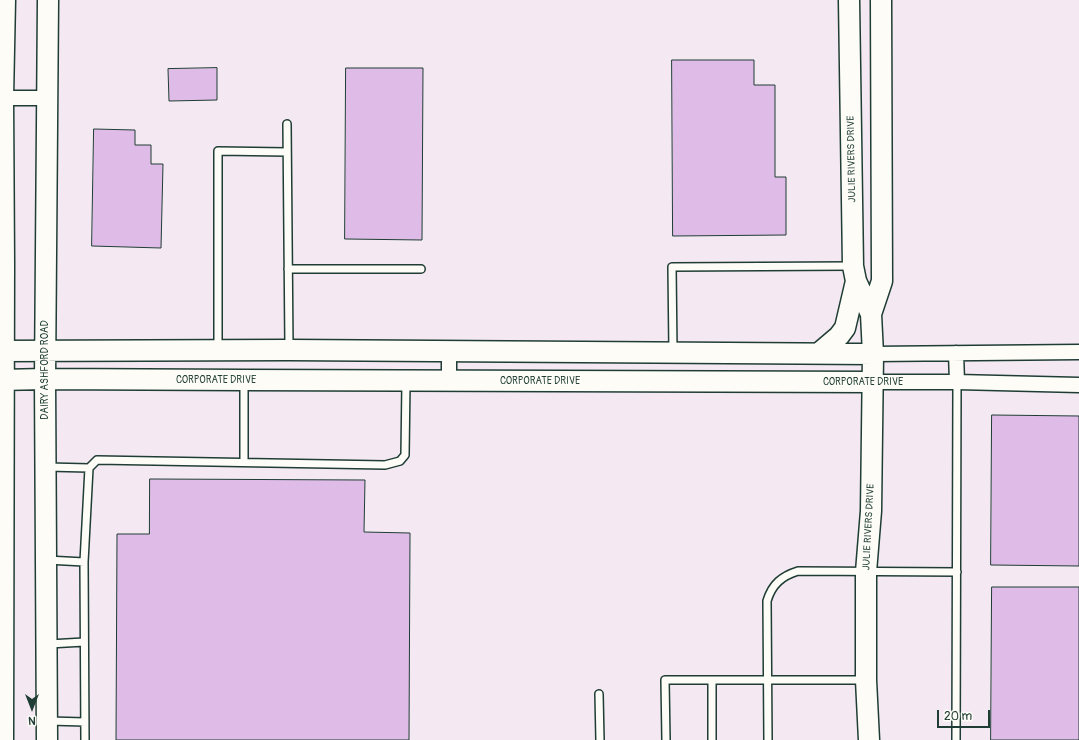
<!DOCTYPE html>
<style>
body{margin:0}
#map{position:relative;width:1079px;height:740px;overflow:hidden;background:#f4e9f2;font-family:Pangolin,sans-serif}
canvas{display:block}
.north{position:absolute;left:12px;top:688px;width:40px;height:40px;-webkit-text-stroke:3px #fdfcf7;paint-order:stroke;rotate:180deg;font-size:11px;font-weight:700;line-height:16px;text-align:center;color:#1f3d34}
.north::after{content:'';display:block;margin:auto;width:14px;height:18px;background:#1f3d34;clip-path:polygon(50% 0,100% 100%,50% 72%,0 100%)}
.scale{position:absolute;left:937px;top:710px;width:53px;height:18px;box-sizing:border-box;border:2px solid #1f3d34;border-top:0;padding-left:5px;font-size:12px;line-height:14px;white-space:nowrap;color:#1f3d34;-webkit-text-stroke:3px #fdfcf7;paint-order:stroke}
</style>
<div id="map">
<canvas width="1079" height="740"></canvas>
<div class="north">N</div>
<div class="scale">20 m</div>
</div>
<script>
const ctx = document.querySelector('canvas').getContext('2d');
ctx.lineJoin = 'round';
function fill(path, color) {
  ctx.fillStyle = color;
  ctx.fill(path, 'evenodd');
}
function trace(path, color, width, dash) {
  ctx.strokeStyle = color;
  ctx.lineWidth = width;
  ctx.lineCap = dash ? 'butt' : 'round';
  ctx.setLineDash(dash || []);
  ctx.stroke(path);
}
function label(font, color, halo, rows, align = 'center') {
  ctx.font = font + ' Pangolin,sans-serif';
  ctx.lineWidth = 4;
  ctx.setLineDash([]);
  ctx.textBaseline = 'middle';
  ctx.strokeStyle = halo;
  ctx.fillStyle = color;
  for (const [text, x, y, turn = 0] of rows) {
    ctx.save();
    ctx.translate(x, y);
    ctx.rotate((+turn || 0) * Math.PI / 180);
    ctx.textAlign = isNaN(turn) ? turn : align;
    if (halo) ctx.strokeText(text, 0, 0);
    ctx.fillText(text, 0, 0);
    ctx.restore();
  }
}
const building = new Path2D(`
 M 672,60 L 754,60 L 754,85 L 775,85 L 775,177 L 786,177 L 786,235 L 673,236 Z
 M 217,68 L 217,100 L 169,101 L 168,69 Z
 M 346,68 L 423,68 L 422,240 L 345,239 Z
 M 94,129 L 135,130 L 135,145 L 151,145 L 151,164 L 163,164 L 161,248 L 92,246 Z
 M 992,415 L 1079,416 L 1079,566 L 991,565 Z
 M 150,479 L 365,480 L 364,532 L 410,533 L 409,740 L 116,740 L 117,534 L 149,534 Z
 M 992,587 L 1079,587 L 1079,740 L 991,740 Z`);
const lane = new Path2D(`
 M 287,124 L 289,348
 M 288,269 L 421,269
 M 218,348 L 218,151 L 287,152
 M 673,352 L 672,267 L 851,266
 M 244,381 L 244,462
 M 47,467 L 89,468
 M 47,560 L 84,562
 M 49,644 L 84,642
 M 712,680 L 712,740
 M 599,694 L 600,740
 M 49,721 L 85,722
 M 85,740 L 84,562 L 89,468 L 97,460 L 385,465 L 400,461 L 405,455 L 406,382
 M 666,740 L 665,680 L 864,680
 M 768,740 L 767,601 C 772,584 782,576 798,571 L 957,572
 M 956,740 L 957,382`);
const street = new Path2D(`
 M 0,98 L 47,98
 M 449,351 L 449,380
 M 956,353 L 957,382
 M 873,354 L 1079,352
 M 873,382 L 957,382 L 1079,385`);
const secondary = new Path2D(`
 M 849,0 L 853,266 L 856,281 L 871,314
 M 0,351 L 289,350 L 873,354
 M 819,353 L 839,336 L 845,328 L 856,281
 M 0,380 L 45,379 L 244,380 L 873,382
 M 3,740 L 4,264 L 3,98 L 5,0
 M 47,740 L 45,379 L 48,0
 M 869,740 L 866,680 L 866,572 L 871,511 L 873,354 L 871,314 L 882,281 L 881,0`);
const streetNames = [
 ["JULIE RIVERS DRIVE",852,159,-91],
 ["DAIRY ASHFORD ROAD",45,370,-90],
 ["CORPORATE DRIVE",216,380],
 ["CORPORATE DRIVE",540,381],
 ["CORPORATE DRIVE",863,382],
 ["JULIE RIVERS DRIVE",869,527,-87]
];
fill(building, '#dfbce7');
trace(building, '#1f3d34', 1);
trace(lane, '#1f3d34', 10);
trace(street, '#1f3d34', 17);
trace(secondary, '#1f3d34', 23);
trace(lane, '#fdfcf7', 7);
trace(street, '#fdfcf7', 14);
trace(secondary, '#fdfcf7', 20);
label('10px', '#1f3d34', '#fdfcf7', streetNames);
</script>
